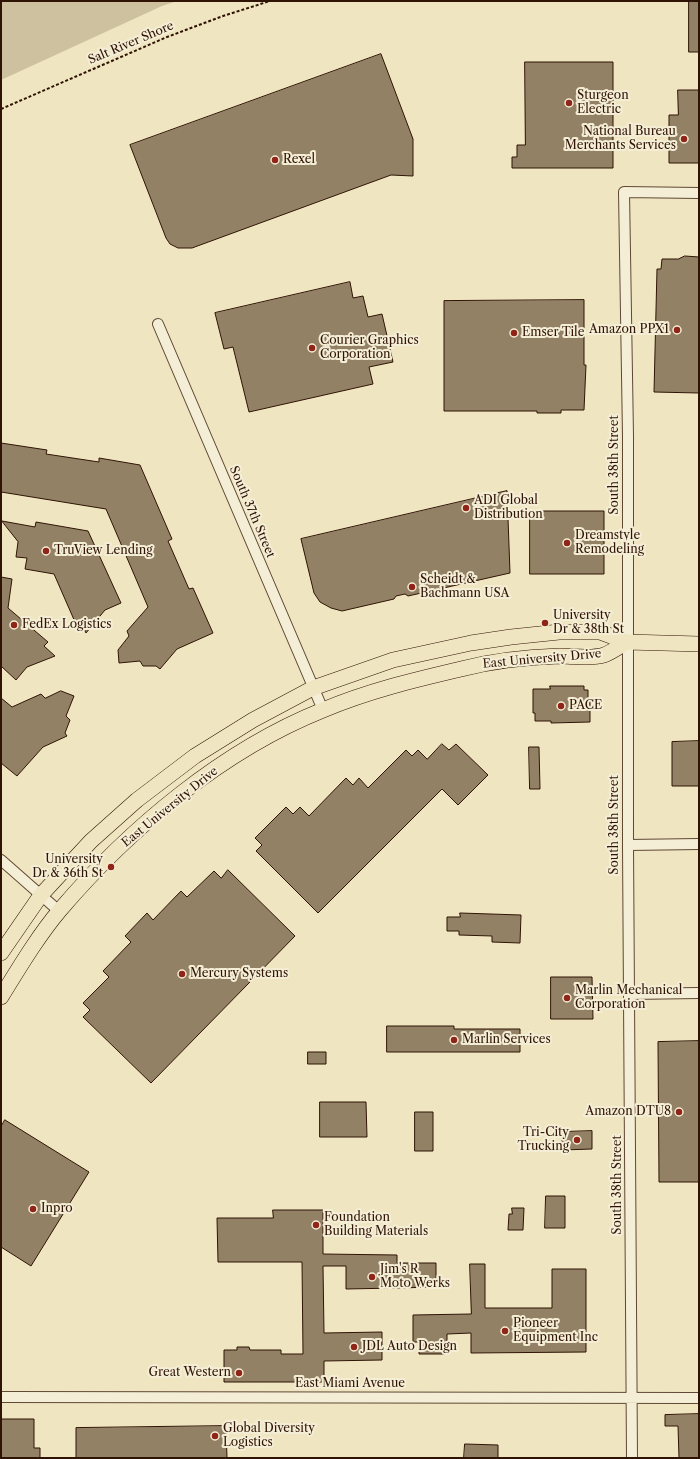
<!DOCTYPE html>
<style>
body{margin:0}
#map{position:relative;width:700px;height:1459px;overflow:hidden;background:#efe5c0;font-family:"Libre Caslon Text",serif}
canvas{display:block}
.frame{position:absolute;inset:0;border:2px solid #2f1405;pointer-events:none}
</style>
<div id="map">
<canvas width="700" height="1459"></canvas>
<div class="frame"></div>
</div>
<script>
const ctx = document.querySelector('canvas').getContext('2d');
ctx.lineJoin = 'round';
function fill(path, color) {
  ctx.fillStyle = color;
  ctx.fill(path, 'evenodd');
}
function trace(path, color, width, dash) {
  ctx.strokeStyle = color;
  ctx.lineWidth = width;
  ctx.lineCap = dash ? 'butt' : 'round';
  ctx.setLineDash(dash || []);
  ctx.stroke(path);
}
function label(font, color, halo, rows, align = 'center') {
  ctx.font = font + ' "Libre Caslon Text",serif';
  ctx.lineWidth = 4;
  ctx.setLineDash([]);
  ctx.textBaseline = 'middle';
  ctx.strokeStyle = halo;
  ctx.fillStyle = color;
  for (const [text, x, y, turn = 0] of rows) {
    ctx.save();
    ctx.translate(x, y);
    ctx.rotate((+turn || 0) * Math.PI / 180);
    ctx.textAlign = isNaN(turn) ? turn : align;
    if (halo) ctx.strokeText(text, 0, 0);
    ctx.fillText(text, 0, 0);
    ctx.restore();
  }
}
const green = new Path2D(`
 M 1,1 L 177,1 L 162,6 L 1,80 Z`);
const building = new Path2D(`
 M 689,1 L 699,1 L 699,52 L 689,52 Z
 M 381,54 L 413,139 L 413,176 L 391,175 L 192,248 L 178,248 L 170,244 L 166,238 L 130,145 Z
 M 525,62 L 613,62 L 613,168 L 512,168 L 512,157 L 517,157 L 517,145 L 525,145 Z
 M 678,90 L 699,90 L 699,163 L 669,163 L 669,115 L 678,115 Z
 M 685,256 L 699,257 L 699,393 L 654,392 L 657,269 L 661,269 L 662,259 L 678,259 Z
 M 350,282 L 353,298 L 363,296 L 368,317 L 382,314 L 393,362 L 369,367 L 373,384 L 249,412 L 233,347 L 224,349 L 215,313 Z
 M 584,300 L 584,365 L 586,365 L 584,410 L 561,410 L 561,413 L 537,413 L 537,411 L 444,411 L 444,301 Z
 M 1,443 L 47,450 L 46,454 L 99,462 L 99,458 L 140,465 L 172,539 L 168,541 L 189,589 L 193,588 L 213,633 L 177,649 L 160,669 L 156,666 L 143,666 L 140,661 L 119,663 L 118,650 L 129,636 L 127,631 L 148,607 L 106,509 L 1,492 Z
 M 507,491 L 510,573 L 408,596 L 405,594 L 396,596 L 394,599 L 342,611 L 331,608 L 320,602 L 314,593 L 301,539 Z
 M 530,511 L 604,511 L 604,574 L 530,574 Z
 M 2,521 L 35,527 L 36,522 L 88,531 L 121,603 L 105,610 L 86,633 L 80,620 L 75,622 L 54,574 L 25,569 L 27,558 L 16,557 L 18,542 Z
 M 1,577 L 12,579 L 8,608 L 48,642 L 44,646 L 55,656 L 27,667 L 16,680 L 1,666 Z
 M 550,686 L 584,686 L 584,690 L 588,690 L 588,699 L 590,699 L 590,722 L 551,723 L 551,721 L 535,721 L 535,713 L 533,713 L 533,689 L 550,689 Z
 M 61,691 L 74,696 L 66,716 L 70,720 L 65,733 L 67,736 L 43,747 L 17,776 L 1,763 L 1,698 L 12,707 L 41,694 L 45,698 Z
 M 699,741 L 699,786 L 672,786 L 672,742 Z
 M 442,744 L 449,750 L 456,744 L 488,775 L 458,805 L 442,789 L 318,913 L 256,851 L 262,845 L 255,838 L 286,807 L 293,814 L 300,807 L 309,816 L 346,778 L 353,785 L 359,778 L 368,788 L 406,750 L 412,756 L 418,750 L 427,759 Z
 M 529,747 L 539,747 L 540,789 L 530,789 Z
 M 228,870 L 295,936 L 151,1083 L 83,1017 L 90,1010 L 83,1003 L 109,977 L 103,971 L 131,942 L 125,936 L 147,913 L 153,920 L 181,891 L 187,897 L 214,871 L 221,878 Z
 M 460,913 L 521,915 L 520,943 L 492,942 L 492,936 L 459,935 L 459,931 L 447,931 L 447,917 L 460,917 Z
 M 551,977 L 592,977 L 593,1019 L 551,1019 Z
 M 387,1026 L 454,1026 L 454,1029 L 520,1029 L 520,1052 L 387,1052 Z
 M 699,1041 L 699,1182 L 659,1182 L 658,1042 Z
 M 308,1052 L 326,1052 L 326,1064 L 308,1064 Z
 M 320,1102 L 366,1102 L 367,1137 L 320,1137 Z
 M 415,1112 L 433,1112 L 433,1151 L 415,1151 Z
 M 5,1120 L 89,1172 L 31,1266 L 1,1247 L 1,1127 Z
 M 592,1131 L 592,1149 L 562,1150 L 562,1132 Z
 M 546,1196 L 565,1196 L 565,1228 L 545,1228 Z
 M 512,1208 L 524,1208 L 523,1230 L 508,1230 L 509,1214 L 512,1214 Z
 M 273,1210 L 323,1210 L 323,1254 L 397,1255 L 397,1263 L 436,1263 L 436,1287 L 397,1288 L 346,1289 L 346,1266 L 323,1266 L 324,1333 L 382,1332 L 382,1360 L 324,1361 L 324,1382 L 224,1382 L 224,1350 L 237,1350 L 237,1347 L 249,1347 L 250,1350 L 281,1350 L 281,1354 L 303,1354 L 302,1262 L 218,1262 L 217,1218 L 273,1218 Z
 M 470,1264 L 485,1264 L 485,1308 L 552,1308 L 552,1269 L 586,1269 L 586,1352 L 471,1353 L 471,1333 L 447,1334 L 447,1354 L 419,1354 L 419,1342 L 413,1342 L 413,1315 L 471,1314 Z
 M 699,1414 L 699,1458 L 679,1458 L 678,1426 L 665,1426 L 665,1415 Z
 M 1,1419 L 34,1419 L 34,1448 L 40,1448 L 40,1458 L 1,1458 Z
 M 226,1426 L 227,1458 L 76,1458 L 76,1428 Z
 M 465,1444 L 498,1445 L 498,1458 L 464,1458 Z`);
const path = new Path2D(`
 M 1,109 L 167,37 L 223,16 L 270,1`);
const street = new Path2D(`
 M 158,324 L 323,710
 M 628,845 L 699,844
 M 1,860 L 59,911
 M 630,994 L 699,993
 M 1,1397 L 699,1398
 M 632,1458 L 628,845 L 628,436 L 624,192 L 699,193`);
const primary = new Path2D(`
 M 1,953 L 41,895 L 91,841 L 137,800 L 195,756 L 253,720 L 313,688 L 393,660 L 471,643 L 511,637 L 559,632 L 600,632 L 627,642 L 699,644
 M 1,997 C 19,968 38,936 60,910 C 130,828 223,750 323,710 C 368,691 414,680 461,669 C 492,661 527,657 559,656 C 571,656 593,659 604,655 C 612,652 620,646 627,642`);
const markers = [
 [569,103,4,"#8f2418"],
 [684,139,4,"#8f2418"],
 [275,160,4,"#8f2418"],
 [677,330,4,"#8f2418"],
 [514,333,4,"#8f2418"],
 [312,348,4,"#8f2418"],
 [466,508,4,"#8f2418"],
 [567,543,4,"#8f2418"],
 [46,551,4,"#8f2418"],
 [412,587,4,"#8f2418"],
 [545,623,4,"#8f2418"],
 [14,625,4,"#8f2418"],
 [561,706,4,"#8f2418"],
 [111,867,4,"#8f2418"],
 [182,974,4,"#8f2418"],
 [567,998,4,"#8f2418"],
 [454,1040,4,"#8f2418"],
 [679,1112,4,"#8f2418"],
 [577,1140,4,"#8f2418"],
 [33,1209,4,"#8f2418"],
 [316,1225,4,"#8f2418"],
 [372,1277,4,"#8f2418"],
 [505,1331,4,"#8f2418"],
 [354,1347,4,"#8f2418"],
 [239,1373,4,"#8f2418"],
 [215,1436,4,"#8f2418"]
];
const streetNames = [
 ["Salt River Shore",131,43,-23],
 ["South 38th Street",615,465,-90],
 ["South 37th Street",252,512,67],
 ["East University Drive",542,659,-5],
 ["East University Drive",170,807,-39],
 ["South 38th Street",615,825,-90],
 ["South 38th Street",618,1185,-90],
 ["East Miami Avenue",350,1384]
];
const poiNames = [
 ["Sturgeon",577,96],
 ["Electric",577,110],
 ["National Bureau",676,132,"right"],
 ["Merchants Services",676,146,"right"],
 ["Rexel",283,160],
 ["Amazon PPX1",669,330,"right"],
 ["Emser Tile",522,333],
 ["Courier Graphics",320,341],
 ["Corporation",320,355],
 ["ADI Global",474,501],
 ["Distribution",474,515],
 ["Dreamstyle",575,536],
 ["Remodeling",575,550],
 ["TruView Lending",54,551],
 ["Scheidt &",420,580],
 ["Bachmann USA",420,594],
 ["University",553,616],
 ["Dr & 38th St",553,630],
 ["FedEx Logistics",22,625],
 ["PACE",569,706],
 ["University",103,860,"right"],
 ["Dr & 36th St",103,874,"right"],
 ["Mercury Systems",190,974],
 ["Marlin Mechanical",575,991],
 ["Corporation",575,1005],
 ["Marlin Services",462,1040],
 ["Amazon DTU8",671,1112,"right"],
 ["Tri-City",569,1133,"right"],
 ["Trucking",569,1147,"right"],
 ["Inpro",41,1209],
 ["Foundation",324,1218],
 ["Building Materials",324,1232],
 ["Jim's R",380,1270],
 ["Moto Werks",380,1284],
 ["Pioneer",513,1324],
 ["Equipment Inc",513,1338],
 ["JDL Auto Design",362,1347],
 ["Great Western",231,1373,"right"],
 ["Global Diversity",223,1429],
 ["Logistics",223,1443]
];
fill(green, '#cec1a0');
fill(building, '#938166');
trace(building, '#2f1405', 1);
trace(street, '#5f4834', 12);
trace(primary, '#2f1405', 16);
trace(path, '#2f1405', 2, [3, 2]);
trace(street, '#f5eed6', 10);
trace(primary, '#efe5c0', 15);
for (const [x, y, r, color] of markers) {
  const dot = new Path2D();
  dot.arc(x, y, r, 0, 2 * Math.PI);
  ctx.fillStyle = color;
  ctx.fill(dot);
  trace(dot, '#f5eed6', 1.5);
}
label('12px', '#2f1405', '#f5eed6', streetNames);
label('12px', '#2f1405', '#f5eed6', poiNames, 'left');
</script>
